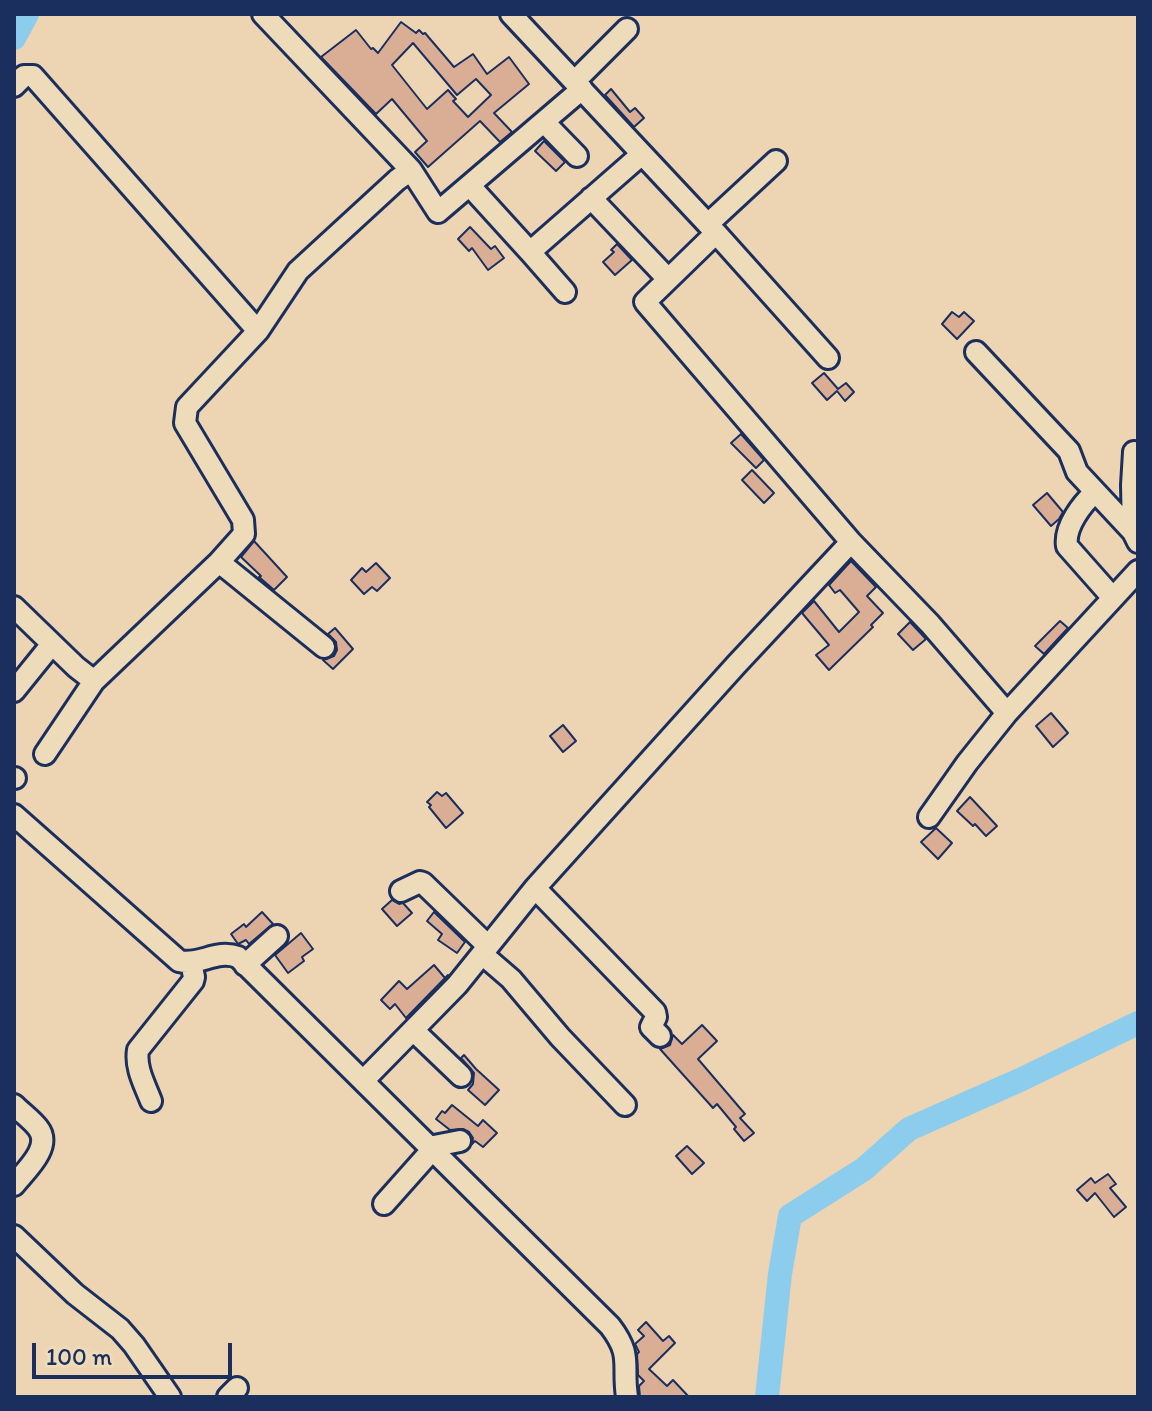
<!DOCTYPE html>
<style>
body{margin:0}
#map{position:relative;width:1152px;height:1411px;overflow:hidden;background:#edd4b3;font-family:Itim,sans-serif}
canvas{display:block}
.frame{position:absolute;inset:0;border:16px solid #1b2f5e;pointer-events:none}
.scale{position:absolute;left:32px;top:1343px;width:200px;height:36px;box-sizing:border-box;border:4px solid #1b2f5e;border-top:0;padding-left:10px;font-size:24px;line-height:28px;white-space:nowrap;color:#1b2f5e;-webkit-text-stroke:6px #eedbb9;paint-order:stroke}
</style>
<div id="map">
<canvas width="1152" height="1411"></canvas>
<div class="frame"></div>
<div class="scale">100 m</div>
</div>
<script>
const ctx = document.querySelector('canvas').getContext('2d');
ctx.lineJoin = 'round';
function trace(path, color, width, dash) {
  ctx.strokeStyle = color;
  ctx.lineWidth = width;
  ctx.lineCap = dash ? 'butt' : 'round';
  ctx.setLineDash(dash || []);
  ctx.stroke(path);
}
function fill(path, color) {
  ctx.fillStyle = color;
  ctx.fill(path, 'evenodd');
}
const river = new Path2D(`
 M 14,38 L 27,14
 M 767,1397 L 780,1274 L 790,1216 L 864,1169 L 909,1129 L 1020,1080 L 1138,1023`);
const building = new Path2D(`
 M 401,22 L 416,33 L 419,30 L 423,34 L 425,33 L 454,67 L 473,54 L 487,74 L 509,57 L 529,84 L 494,113 L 512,132 L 500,142 L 480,121 L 428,167 L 415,152 L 427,141 L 392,99 L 376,114 L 321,57 L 356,30 L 371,49 L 373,48 L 378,53 ZM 413,43 L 457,95 L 476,79 L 491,95 L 468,117 L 453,101 L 456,99 L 448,90 L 427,109 L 392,65 Z
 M 611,89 L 630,112 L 635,108 L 644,118 L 634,127 L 605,95 Z
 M 544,141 L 565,162 L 556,171 L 535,151 Z
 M 470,227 L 491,249 L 495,246 L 504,258 L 488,270 L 472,248 L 469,251 L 458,239 Z
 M 617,244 L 632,260 L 615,275 L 603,262 L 614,252 L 611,250 Z
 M 952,312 L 959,317 L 964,312 L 974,321 L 957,339 L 942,324 Z
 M 824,373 L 838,389 L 846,383 L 854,392 L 845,401 L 837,391 L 827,400 L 812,383 Z
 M 741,434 L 764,460 L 756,468 L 731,443 Z
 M 752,470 L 774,493 L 764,503 L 742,480 Z
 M 1047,493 L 1063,512 L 1059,519 L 1051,526 L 1033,505 Z
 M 254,541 L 287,577 L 274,590 L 259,577 L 261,576 L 241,557 Z
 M 851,561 L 876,587 L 867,596 L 883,613 L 871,625 L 873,627 L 829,670 L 816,655 L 829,645 L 802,613 L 814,601 L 839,632 L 859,612 L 840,590 L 835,593 L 829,585 Z
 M 376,563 L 390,578 L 377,591 L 372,587 L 364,594 L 351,580 L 362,568 L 366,572 Z
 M 1060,621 L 1068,628 L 1044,654 L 1035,646 Z
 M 910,622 L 926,639 L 913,650 L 898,634 Z
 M 335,628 L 353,649 L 333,669 L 323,660 L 334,656 L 337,650 L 336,642 L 328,634 Z
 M 1051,713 L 1068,733 L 1053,747 L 1036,726 Z
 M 563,725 L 576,741 L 563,752 L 550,736 Z
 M 437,792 L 442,796 L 446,793 L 463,813 L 446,828 L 429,807 L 431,805 L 427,802 Z
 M 970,797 L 997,826 L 986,836 L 975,824 L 973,826 L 957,811 Z
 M 936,828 L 952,843 L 938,859 L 921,842 Z
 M 392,900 L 399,904 L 403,903 L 412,913 L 397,926 L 382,909 Z
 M 262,912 L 273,924 L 249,944 L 246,940 L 238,944 L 231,934 L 244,924 L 246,927 Z
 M 434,912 L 465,942 L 457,953 L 438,940 L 442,934 L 427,921 Z
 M 301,933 L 313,949 L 302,957 L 304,961 L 288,973 L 275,955 Z
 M 434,965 L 445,978 L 448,975 L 406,1018 L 395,1004 L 390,1009 L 381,1000 L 399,981 L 407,989 Z
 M 702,1025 L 717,1041 L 698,1059 L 745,1114 L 740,1118 L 754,1133 L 744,1141 L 734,1129 L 736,1127 L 717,1104 L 713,1108 L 660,1049 L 670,1045 L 673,1035 L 682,1044 Z
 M 464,1055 L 476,1069 L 499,1090 L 485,1105 L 468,1090 L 473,1084 L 474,1073 L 461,1058 Z
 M 452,1105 L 478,1126 L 483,1120 L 497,1133 L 483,1147 L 475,1141 L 472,1144 L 473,1138 L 469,1132 L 463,1129 L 450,1130 L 436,1119 L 442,1111 L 445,1113 Z
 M 687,1146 L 704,1163 L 692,1174 L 676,1156 Z
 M 1108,1174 L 1116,1184 L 1110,1188 L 1126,1207 L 1114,1217 L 1095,1193 L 1087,1201 L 1077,1190 L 1091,1178 L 1095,1183 Z
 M 646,1322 L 663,1341 L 669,1336 L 675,1343 L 649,1369 L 667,1386 L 673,1380 L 689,1397 L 640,1397 L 639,1386 L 644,1381 L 638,1375 L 637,1354 L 639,1352 L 635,1344 L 644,1336 L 638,1330 Z`);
const minor = new Path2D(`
 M 263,14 L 411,170
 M 511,14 L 716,233 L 645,302 L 851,542 L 930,624 L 1007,713 L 1138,571
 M 575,81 L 627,29
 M 14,86 L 24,76 L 33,76 L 258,331 L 298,271 L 397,180 L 411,170 L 438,212 L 582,89
 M 544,122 L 577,156
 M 470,186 L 530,252 L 642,154
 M 591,198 L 668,279
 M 708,224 L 776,161
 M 716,233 L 828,358
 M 530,252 L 565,292
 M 976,352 L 1069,451 L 1077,472 L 1133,532 L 1138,542
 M 1095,492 C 1082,504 1064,527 1067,546 L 1113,598
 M 1133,532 L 1132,485 L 1134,452
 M 219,562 L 324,647
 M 14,607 L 76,667 L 94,681 L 219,562 L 244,534 L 243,520 L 185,423 L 187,407 L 258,331
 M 14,691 L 52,644
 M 45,754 L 94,681
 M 14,778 L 15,778
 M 14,815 L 179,961 C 200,966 216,949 238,957 L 363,1081 L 457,985 L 535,888 L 736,665 L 851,542
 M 929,817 L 967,763 L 1007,713
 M 535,888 L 655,1012 L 656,1017 L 651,1027 L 660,1036
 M 401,891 L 420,882 L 423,883 L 488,946
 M 482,954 L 511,979 L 560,1037 L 625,1105
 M 245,965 L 277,936
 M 413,1030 L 461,1076
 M 363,1081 L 610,1326 C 633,1356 622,1364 627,1397
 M 151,1101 C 145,1085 135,1068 138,1050 L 193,981 L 194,977 L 191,962
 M 14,1105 C 22,1113 32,1120 38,1128 C 53,1147 25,1171 14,1185
 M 429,1147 L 460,1141
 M 384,1204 L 432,1150
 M 14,1236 L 75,1294 L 120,1329 L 134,1345 L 170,1397
 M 228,1397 L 237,1388`);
trace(river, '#8ccded', 24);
fill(building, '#d9ae95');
trace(building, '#1b2f5e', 2);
trace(minor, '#1b2f5e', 26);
trace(minor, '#eedbb9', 20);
</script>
